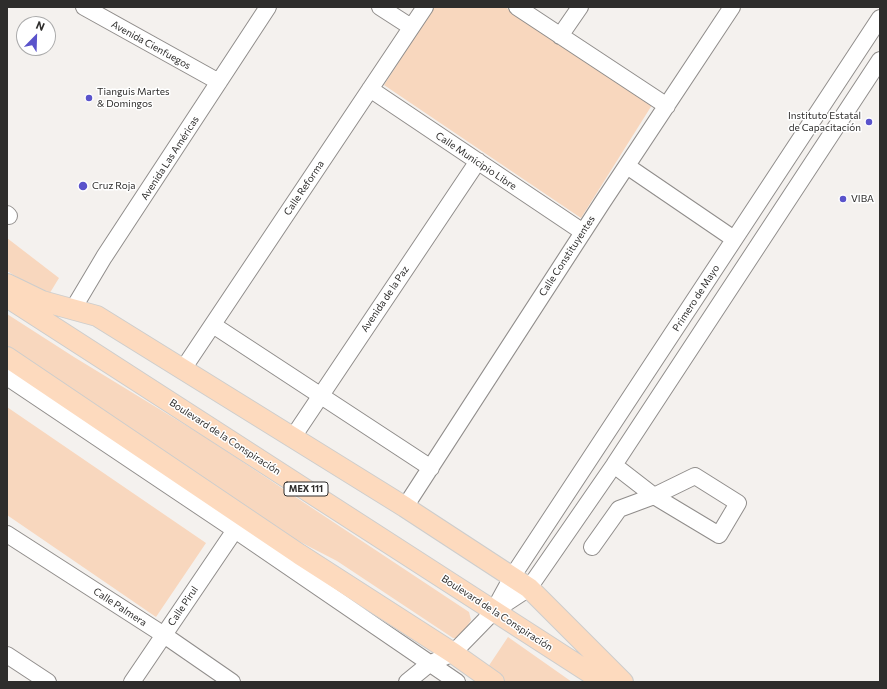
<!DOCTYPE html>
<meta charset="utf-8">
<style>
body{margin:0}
#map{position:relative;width:887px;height:689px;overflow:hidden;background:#f4f1ee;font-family:Commissioner,sans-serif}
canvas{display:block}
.frame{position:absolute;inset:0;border:8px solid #2e2d2c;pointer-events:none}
.north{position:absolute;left:16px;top:16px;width:40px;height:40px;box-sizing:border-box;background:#fff;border:1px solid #ababab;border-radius:50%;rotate:23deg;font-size:11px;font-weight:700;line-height:16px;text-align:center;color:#2e2d2c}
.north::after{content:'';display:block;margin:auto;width:14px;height:18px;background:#5a53cb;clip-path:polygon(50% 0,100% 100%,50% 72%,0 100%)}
</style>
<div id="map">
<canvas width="887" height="689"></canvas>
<div class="frame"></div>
<div class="north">N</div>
</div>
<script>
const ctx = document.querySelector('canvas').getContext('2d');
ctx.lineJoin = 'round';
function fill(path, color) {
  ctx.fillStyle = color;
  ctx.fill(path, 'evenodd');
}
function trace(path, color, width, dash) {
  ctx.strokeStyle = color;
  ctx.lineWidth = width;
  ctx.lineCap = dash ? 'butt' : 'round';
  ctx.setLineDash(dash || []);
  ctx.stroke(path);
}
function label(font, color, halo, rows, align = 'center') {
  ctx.font = font + ' Commissioner,sans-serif';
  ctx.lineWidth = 3;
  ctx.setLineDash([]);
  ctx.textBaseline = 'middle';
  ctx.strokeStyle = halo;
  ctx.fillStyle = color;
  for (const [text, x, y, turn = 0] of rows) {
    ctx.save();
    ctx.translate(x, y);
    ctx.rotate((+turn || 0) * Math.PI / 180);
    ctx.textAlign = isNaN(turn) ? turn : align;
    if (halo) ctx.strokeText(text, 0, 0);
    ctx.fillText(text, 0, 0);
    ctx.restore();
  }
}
const green = new Path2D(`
 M 434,7 L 505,7 L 652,105 L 581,218 L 384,85 Z
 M 7,238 L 59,278 L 48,296 L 7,271 Z
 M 7,314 L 74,357 L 205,437 L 469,612 L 471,620 L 460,638 L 453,638 L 337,561 L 279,531 L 7,349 Z
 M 7,407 L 206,543 L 156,617 L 7,515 Z
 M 508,637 L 572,682 L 504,682 L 486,670 Z`);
const minor = new Path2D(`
 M 84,7 L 219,82
 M 380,7 L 411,27
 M 517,7 L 667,106
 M 560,36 L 580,7
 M 370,89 L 583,232
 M 627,166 L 734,239
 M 7,214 L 9,216
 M 73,309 L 104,257 L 268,7
 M 213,325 L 431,468
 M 183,369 L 425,7
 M 7,377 L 235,530 L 457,682
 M 293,437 L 478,161
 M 405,507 L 602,203 L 732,7
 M 7,534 L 164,635 L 232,682
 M 592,547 L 619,509 L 654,496 L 695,476 L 738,503 L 719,535 L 654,496 L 614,465
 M 495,608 L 512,577 L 880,18
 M 7,655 L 48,682
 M 132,682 L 235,530
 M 407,682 L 429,664 L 453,653 L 494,611 L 529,588 L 614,465 L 880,60`);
const major = new Path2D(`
 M 7,284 L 42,301 L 97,316 L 405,507 L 529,588 L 623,682
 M 7,297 L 604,682
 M 7,357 L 299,554 L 453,653 L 494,682`);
const markers = [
 [89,98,4,"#5a53cb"],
 [869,122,4,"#5a53cb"],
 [83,186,5,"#5a53cb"],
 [843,199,4,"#5a53cb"]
];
const shields = [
 [306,489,44]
];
const shieldNames = [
 ["MEX 111",306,489]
];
const streetNames = [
 ["Avenida Cienfuegos",151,45,29],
 ["Avenida Las Américas",170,158,-57],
 ["Calle Municipio Libre",476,161,34],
 ["Calle Reforma",304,188,-56],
 ["Calle Constituyentes",567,256,-57],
 ["Primero de Mayo",696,298,-57],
 ["Avenida de la Paz",385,299,-56],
 ["Boulevard de la Conspiración",225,437,33],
 ["Calle Pirul",183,606,-56],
 ["Calle Palmera",120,607,33],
 ["Boulevard de la Conspiración",497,613,33]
];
const poiNames = [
 ["Tianguis Martes",97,92],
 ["& Domingos",97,104],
 ["Instituto Estatal",861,116,"right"],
 ["de Capacitación",861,128,"right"],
 ["Cruz Roja",92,186],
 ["VIBA",851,199]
];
fill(green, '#f8d7be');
trace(minor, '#908d8b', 18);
trace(major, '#cdcdcc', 22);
trace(minor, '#fff', 16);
trace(major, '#fddabe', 20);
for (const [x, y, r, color] of markers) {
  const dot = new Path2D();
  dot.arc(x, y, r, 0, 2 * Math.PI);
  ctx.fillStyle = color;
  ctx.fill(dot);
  trace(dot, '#fff', 1.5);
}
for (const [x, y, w] of shields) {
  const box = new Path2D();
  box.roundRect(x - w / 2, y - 7, w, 14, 3);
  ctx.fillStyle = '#fff';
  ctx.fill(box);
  trace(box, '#2e2d2c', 1);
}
label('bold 9px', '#2e2d2c', null, shieldNames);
label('10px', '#2e2d2c', '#fff', streetNames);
label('10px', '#2e2d2c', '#fff', poiNames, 'left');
</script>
